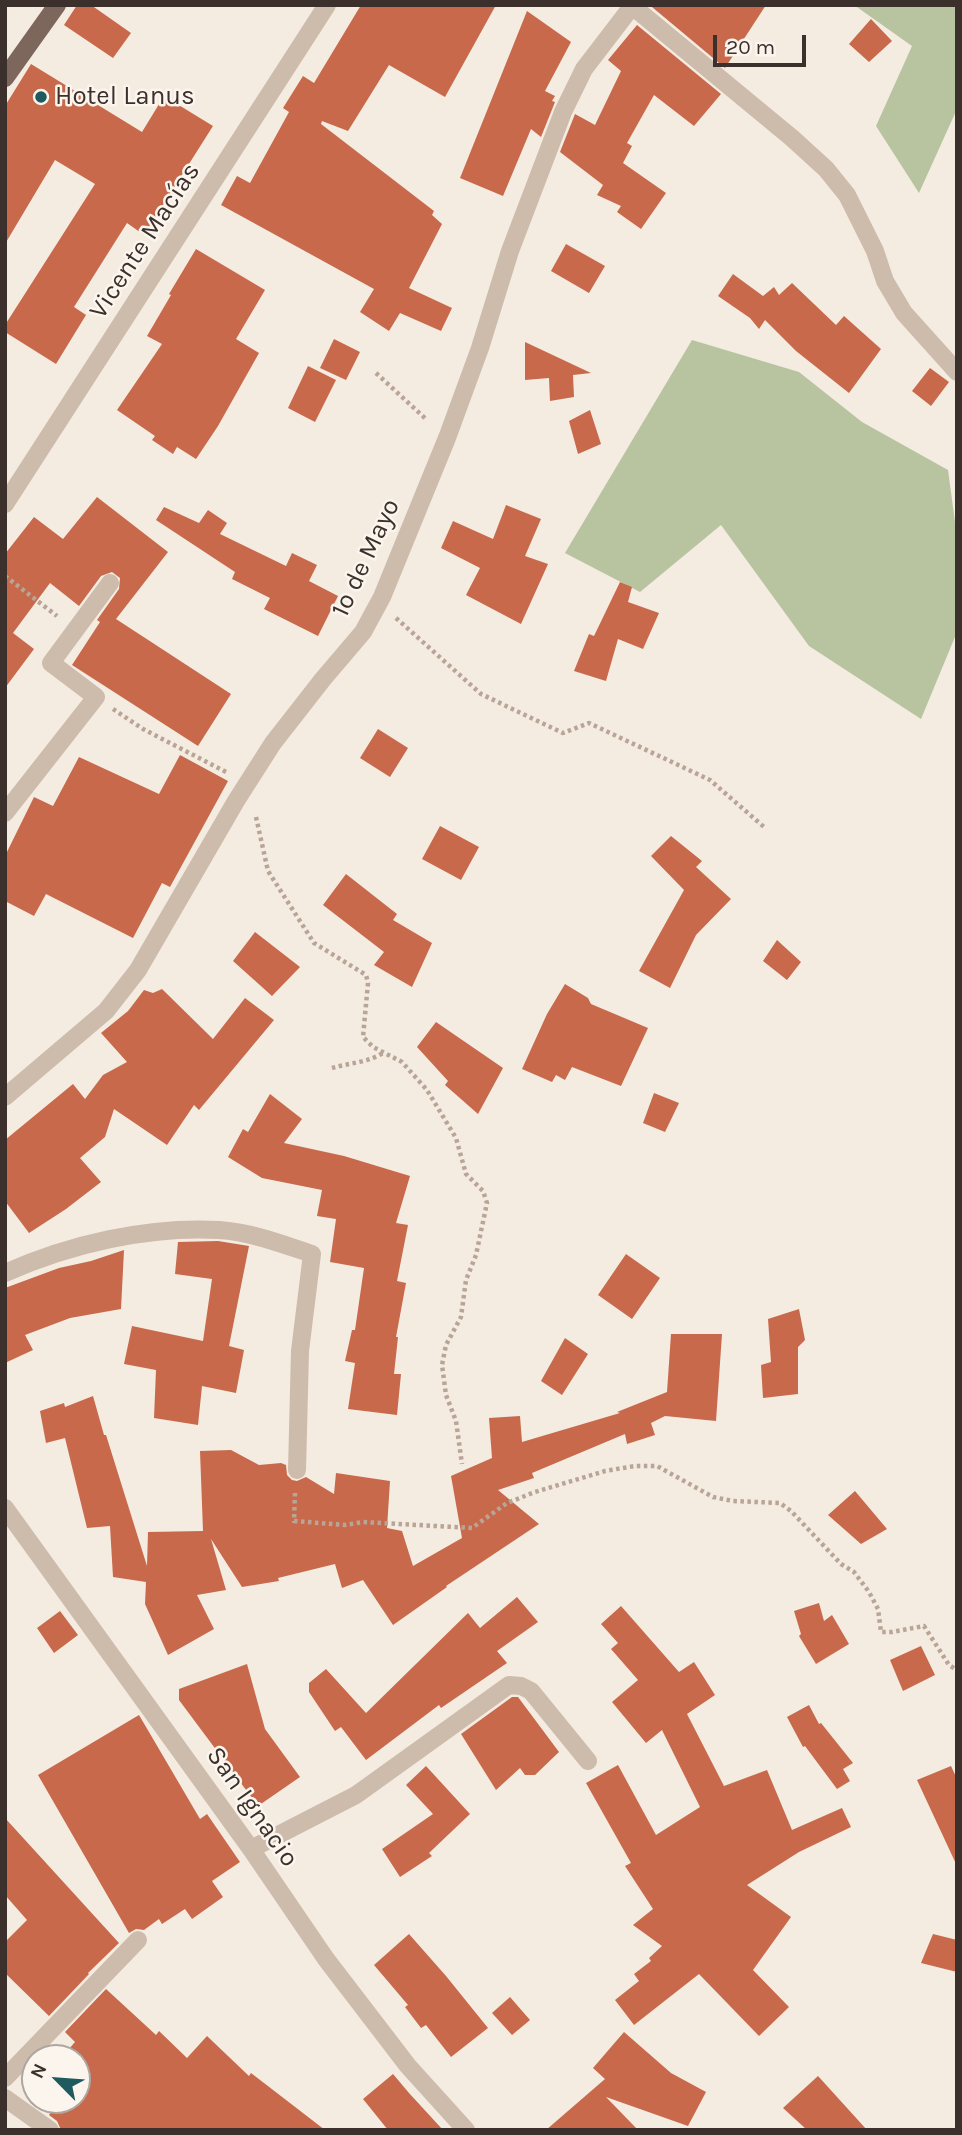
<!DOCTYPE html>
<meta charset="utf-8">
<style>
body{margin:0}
#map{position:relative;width:962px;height:2135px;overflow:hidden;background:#f4ebe1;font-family:Karla,sans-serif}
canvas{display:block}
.frame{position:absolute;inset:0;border:7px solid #3b302b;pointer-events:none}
.north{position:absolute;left:21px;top:2044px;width:70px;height:70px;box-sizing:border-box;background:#fbf5ee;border:2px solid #aea6a0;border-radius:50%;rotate:295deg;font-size:19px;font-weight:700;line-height:28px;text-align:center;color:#3b302b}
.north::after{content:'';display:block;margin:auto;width:24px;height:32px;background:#1f5a5e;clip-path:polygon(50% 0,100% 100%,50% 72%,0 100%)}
.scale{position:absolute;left:713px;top:35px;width:93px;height:32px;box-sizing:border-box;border:4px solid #3b302b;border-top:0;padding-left:9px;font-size:21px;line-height:24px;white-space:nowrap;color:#3b302b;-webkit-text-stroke:5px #fbf5ee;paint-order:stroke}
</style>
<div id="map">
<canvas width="962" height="2135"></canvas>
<div class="frame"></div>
<div class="north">N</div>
<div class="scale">20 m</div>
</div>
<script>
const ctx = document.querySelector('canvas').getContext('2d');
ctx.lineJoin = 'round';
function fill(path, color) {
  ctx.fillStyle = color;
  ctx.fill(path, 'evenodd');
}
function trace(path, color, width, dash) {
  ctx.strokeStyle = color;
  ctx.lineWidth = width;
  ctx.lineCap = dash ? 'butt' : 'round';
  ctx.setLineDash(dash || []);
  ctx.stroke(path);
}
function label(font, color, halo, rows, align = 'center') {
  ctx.font = font + ' Karla,sans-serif';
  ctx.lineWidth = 5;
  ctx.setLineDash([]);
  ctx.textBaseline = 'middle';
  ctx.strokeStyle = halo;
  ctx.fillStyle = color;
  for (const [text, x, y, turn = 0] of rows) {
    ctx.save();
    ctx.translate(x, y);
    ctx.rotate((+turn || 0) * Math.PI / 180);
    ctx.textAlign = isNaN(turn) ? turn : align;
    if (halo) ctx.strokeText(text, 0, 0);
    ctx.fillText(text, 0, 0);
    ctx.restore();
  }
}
const green = new Path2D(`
 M 854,5 L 957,5 L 957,109 L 919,193 L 876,126 L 912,46 Z
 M 692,340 L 799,372 L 862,422 L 948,470 L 957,537 L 957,632 L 921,719 L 809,646 L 721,525 L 640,592 L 565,553 Z`);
const building = new Path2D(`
 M 77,5 L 91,5 L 131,33 L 113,58 L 64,25 Z
 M 361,5 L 496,5 L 445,97 L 389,65 L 348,131 L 322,121 L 321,124 L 434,211 L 432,215 L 442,224 L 409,288 L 452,308 L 441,331 L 400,313 L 389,331 L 360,312 L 374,289 L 221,205 L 237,176 L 250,183 L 289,112 L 283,108 L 303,76 L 314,83 Z
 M 653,5 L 766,5 L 725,68 L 652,7 Z
 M 527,11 L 571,42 L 545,91 L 555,96 L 552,101 L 555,102 L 541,137 L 531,129 L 503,196 L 460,178 Z
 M 871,19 L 892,41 L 869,62 L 849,44 Z
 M 637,25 L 721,94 L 694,126 L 654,95 L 627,143 L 632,146 L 623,163 L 666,193 L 641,229 L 617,212 L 621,206 L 597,195 L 603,185 L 560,152 L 575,114 L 595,125 L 621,71 L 608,60 Z
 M 31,64 L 142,132 L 164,96 L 213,126 L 144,235 L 127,223 L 74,307 L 86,315 L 56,364 L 5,332 L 5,325 L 95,184 L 55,160 L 5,244 L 5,106 Z
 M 566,244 L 605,266 L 589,293 L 551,271 Z
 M 196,249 L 265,290 L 236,339 L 259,353 L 218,426 L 196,459 L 177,447 L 173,454 L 152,440 L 155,436 L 117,410 L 162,344 L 147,336 L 171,295 L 169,294 Z
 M 733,274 L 763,296 L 774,287 L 779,295 L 792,283 L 836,325 L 844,316 L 881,349 L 849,393 L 796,351 L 765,320 L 759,329 L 750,318 L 718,296 Z
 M 334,339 L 360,352 L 346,380 L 320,368 Z
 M 525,342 L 591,373 L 573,375 L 574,397 L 550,401 L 549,378 L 525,380 Z
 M 308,366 L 336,380 L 315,422 L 288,408 Z
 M 930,368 L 949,382 L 931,406 L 912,391 Z
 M 590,410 L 601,444 L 578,454 L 569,421 Z
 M 97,497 L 168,552 L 116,619 L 231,694 L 198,746 L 72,665 L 100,622 L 97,620 L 119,589 L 120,578 L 112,572 L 101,576 L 79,606 L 50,583 L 13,633 L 34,649 L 5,688 L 5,554 L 34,517 L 63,539 Z
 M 506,505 L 541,519 L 525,556 L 548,564 L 521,624 L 466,595 L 480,568 L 441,548 L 453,521 L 493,539 Z
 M 164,507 L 199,523 L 208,510 L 227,523 L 220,534 L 286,566 L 292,553 L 317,565 L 309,581 L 338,596 L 318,636 L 264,609 L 270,598 L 232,579 L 235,572 L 156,520 Z
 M 620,582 L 632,587 L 628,602 L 659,613 L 643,649 L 618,639 L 606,681 L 574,671 L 589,634 L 594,636 Z
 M 378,729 L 408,748 L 390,777 L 360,758 Z
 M 180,755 L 228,781 L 170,887 L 162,883 L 133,938 L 46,894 L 34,916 L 5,901 L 5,856 L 34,797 L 53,806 L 79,757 L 159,794 Z
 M 440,826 L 479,847 L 461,880 L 422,859 Z
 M 671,836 L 702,861 L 696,867 L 731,899 L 696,935 L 670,988 L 639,971 L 684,890 L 651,856 Z
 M 346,874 L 397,914 L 393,920 L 432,943 L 412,987 L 374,965 L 384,952 L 323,905 Z
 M 255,932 L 300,967 L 272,996 L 233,961 Z
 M 777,940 L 801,962 L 787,980 L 763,961 Z
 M 565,984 L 588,998 L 591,1004 L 648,1028 L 621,1086 L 572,1067 L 565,1080 L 556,1075 L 552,1082 L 522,1069 L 547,1014 Z
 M 162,989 L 213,1039 L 245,998 L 274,1020 L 199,1110 L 194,1105 L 167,1145 L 114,1109 L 105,1137 L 80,1158 L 101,1182 L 66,1209 L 29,1233 L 5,1201 L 5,1140 L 73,1084 L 85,1099 L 103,1075 L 127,1062 L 101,1033 L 128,1011 L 144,990 L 153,993 Z
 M 436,1022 L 503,1068 L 478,1114 L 445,1085 L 448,1081 L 417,1047 Z
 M 654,1093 L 679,1103 L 665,1132 L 643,1123 Z
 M 270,1094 L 302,1119 L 284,1143 L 344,1156 L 410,1176 L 396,1223 L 408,1225 L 397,1281 L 406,1283 L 396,1337 L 398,1337 L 394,1374 L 401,1374 L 397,1415 L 348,1409 L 355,1363 L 345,1361 L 352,1330 L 355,1330 L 364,1268 L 330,1262 L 336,1219 L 317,1216 L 322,1190 L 262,1178 L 228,1157 L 243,1129 L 248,1132 Z
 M 178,1242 L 218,1241 L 249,1246 L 229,1346 L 244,1350 L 236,1393 L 202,1386 L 198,1425 L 154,1418 L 156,1370 L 124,1364 L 132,1326 L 203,1341 L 212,1279 L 175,1274 Z
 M 124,1250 L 121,1309 L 70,1318 L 25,1335 L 33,1350 L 5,1363 L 5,1288 L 59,1268 L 91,1261 Z
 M 626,1254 L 660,1278 L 632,1319 L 598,1295 Z
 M 799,1309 L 805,1340 L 798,1347 L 798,1394 L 763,1398 L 761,1365 L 771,1362 L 768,1319 Z
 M 671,1334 L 722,1334 L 716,1421 L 665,1416 L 651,1423 L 655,1435 L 627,1444 L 625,1434 L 532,1473 L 534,1478 L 498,1490 L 539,1524 L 446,1586 L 447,1587 L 393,1625 L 363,1580 L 342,1588 L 335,1564 L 278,1578 L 279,1581 L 242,1587 L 211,1539 L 226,1590 L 197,1595 L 214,1629 L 168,1655 L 145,1604 L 146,1582 L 113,1577 L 110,1526 L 87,1528 L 65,1438 L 46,1443 L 40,1411 L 64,1403 L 65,1407 L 93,1396 L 104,1435 L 106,1435 L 147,1566 L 148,1532 L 203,1531 L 200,1451 L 231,1450 L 259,1465 L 281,1463 L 286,1465 L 287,1475 L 292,1480 L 297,1481 L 306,1477 L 334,1494 L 336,1473 L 390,1481 L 387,1528 L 402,1531 L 413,1566 L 462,1538 L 451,1476 L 492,1458 L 489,1418 L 520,1416 L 522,1442 L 620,1413 L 617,1412 L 667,1392 Z
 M 565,1338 L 588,1354 L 562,1395 L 541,1381 Z
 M 855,1491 L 887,1529 L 861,1544 L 828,1515 Z
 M 517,1597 L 538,1622 L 497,1651 L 507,1663 L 441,1708 L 439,1705 L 366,1760 L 341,1727 L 335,1731 L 309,1692 L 309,1683 L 326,1669 L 366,1713 L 468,1613 L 480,1628 Z
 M 819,1603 L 824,1621 L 832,1615 L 849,1644 L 816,1664 L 799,1636 L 801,1634 L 794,1611 Z
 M 621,1606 L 679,1672 L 694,1662 L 715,1695 L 687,1714 L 724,1786 L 767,1770 L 792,1830 L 842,1808 L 851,1827 L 799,1852 L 747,1885 L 791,1917 L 753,1970 L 789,2007 L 759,2036 L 699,1974 L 634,2025 L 615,2000 L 639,1981 L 634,1974 L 651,1961 L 649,1958 L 662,1946 L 633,1925 L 653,1909 L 625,1866 L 631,1863 L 586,1783 L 618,1765 L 656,1835 L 700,1807 L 662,1730 L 646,1743 L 612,1702 L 638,1680 L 611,1649 L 618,1643 L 601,1624 Z
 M 60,1611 L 78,1635 L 54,1653 L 37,1628 Z
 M 921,1646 L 935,1675 L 903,1691 L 890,1660 Z
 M 247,1664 L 265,1729 L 300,1777 L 258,1806 L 179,1700 L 179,1689 Z
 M 512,1697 L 518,1697 L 559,1752 L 535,1775 L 525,1775 L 520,1768 L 496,1790 L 461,1734 Z
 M 809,1705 L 819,1724 L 821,1723 L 853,1763 L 843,1769 L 850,1781 L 837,1789 L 805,1746 L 803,1747 L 787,1717 Z
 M 139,1715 L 200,1819 L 207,1814 L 240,1862 L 212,1881 L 223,1897 L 192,1919 L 185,1909 L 162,1924 L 159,1919 L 144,1930 L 136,1929 L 129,1933 L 38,1775 Z
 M 426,1766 L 470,1814 L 429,1853 L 432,1856 L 400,1877 L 382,1849 L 433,1814 L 406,1785 Z
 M 951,1766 L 957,1779 L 957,1866 L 917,1780 Z
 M 5,1818 L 119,1943 L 88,1973 L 89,1974 L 49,2016 L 5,1973 L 5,1942 L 27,1920 L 5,1895 Z
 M 409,1934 L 446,1976 L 488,2028 L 451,2057 L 426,2025 L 421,2028 L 405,2007 L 408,2005 L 374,1965 Z
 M 933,1934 L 957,1940 L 957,1972 L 921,1963 Z
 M 106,1989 L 156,2035 L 159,2031 L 187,2058 L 207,2036 L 249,2076 L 251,2073 L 325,2130 L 61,2130 L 57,2121 L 49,2115 L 60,2100 L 77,2100 L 77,2058 L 61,2058 L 75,2042 L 65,2032 Z
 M 510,1997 L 530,2020 L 512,2035 L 492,2013 Z
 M 624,2032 L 671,2073 L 706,2092 L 688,2126 L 606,2097 L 638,2130 L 546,2130 L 605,2079 L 593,2068 Z
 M 393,2074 L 409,2093 L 443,2130 L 388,2130 L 363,2099 Z
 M 818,2076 L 867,2130 L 807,2130 L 783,2108 Z`);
const path = new Path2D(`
 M 376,373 L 427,420
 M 5,576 L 57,616
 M 396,618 L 481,694 L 563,733 L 589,723 L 710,780 L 764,827
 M 113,709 L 143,729 L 228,773
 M 256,817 L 268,871 L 314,943 L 366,975 L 368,983 L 363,1037 L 373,1047 L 402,1062 L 427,1090 L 456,1138 L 466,1174 L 483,1191 L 487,1203 L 476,1255 L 466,1280 L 461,1317 L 446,1345 L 442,1365 L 446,1395 L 456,1421 L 462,1464
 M 332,1068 C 349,1063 371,1062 384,1052
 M 295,1493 L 294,1521 L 345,1525 L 363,1522 L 472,1528 L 507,1503 L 535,1492 L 605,1471 L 635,1466 L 657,1466 L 713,1497 L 733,1501 L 780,1503 L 791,1511 L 841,1564 L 854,1572 L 869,1592 L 878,1609 L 881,1632 L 892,1632 L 924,1626 L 949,1665 L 957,1670`);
const street = new Path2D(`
 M 631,5 L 792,138 L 826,169 L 847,195 L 875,251 L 885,281 L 904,313 L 957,372
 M 5,504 L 327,5
 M 5,813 L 96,697 L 51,663 L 110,583
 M 5,1097 L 106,1011 L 138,970 L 236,801 L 273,743 L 323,679 L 363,632 L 382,597 L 447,438 L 480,348 L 510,251 L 563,112 L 584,69 L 633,5
 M 5,1273 C 70,1244 148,1226 219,1230 C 251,1232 282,1244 312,1254 L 300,1351 L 297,1470
 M 5,1508 L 251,1849 L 326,1959 L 408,2066 L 466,2130
 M 251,1849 L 356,1795 L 509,1685 L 521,1686 L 531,1691 L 588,1761
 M 5,2078 L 138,1940
 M 5,2098 L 50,2130`);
const primary = new Path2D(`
 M 5,78 L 57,5`);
const markers = [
 [41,97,7,"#1f5a5e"]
];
const poiNames = [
 ["Hotel Lanus",55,97]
];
const streetNames = [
 ["Vicente Macías",145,241,-57],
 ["1º de Mayo",366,558,-65],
 ["San Ignacio",252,1807,55]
];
fill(green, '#b8c4a0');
fill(building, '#c8694b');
trace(path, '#b9a596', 4.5, [3.5, 3.5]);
trace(street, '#cdbbac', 18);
trace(primary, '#7d675c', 18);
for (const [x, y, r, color] of markers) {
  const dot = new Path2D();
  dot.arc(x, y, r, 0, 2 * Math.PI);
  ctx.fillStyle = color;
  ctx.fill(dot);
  trace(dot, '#fbf5ee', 2.5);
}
label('26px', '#3b302b', '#fbf5ee', poiNames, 'left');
label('26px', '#3b302b', '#fbf5ee', streetNames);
</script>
